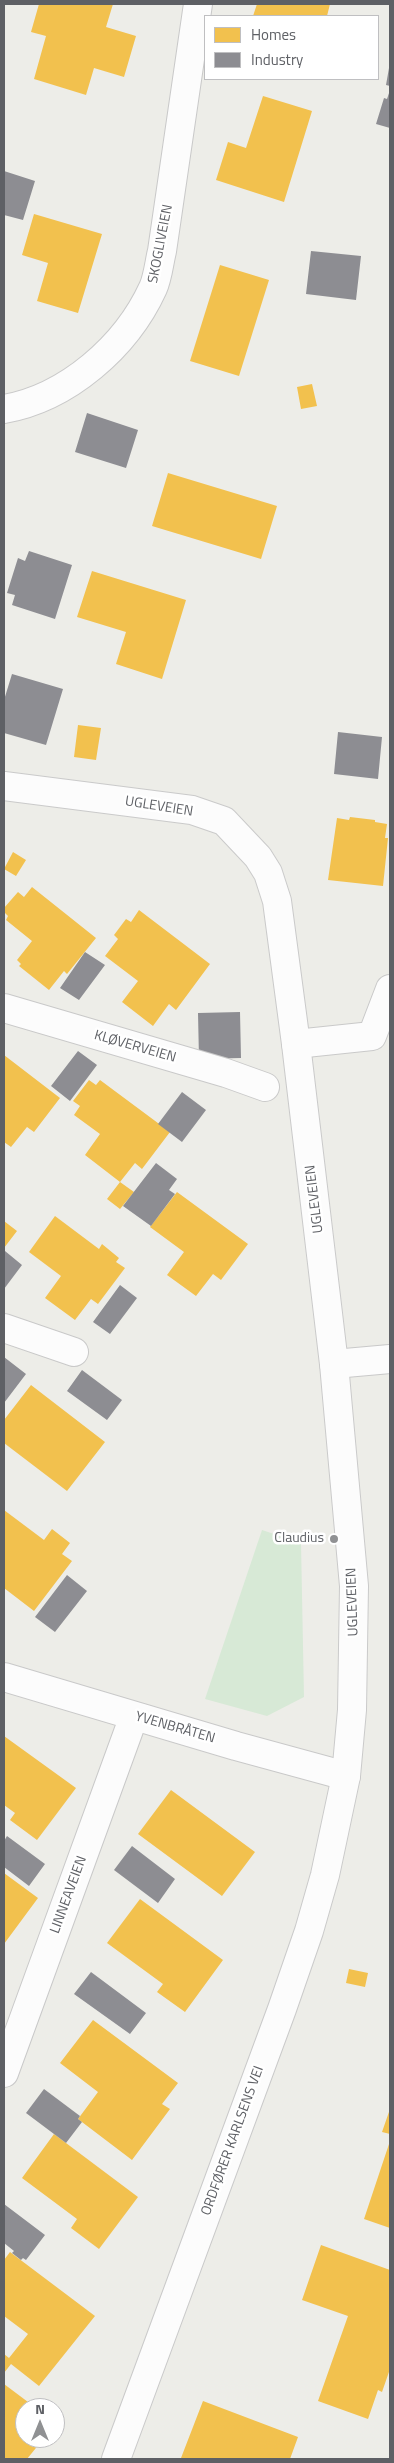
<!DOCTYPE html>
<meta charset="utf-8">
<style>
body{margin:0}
#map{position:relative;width:394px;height:2463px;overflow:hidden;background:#edede8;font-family:"Titillium Web",sans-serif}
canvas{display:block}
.frame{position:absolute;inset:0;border:5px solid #5e6065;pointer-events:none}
.legend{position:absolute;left:204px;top:15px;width:175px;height:65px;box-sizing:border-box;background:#fff;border:1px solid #bfbfc1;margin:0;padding:6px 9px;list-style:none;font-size:15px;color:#5e6065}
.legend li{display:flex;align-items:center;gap:10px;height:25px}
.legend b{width:25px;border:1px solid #bfbfc1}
.north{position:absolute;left:15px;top:2398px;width:50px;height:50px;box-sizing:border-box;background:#fff;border:1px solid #bfbfc1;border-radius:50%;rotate:0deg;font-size:14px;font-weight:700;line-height:20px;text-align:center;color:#5e6065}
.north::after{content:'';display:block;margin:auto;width:18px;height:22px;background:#909193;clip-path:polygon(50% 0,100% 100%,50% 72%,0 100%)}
</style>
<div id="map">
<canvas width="394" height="2463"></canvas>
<div class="frame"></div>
<ul class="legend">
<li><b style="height:14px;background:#f2c14e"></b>Homes</li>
<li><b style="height:14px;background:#8d8d92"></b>Industry</li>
</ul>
<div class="north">N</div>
</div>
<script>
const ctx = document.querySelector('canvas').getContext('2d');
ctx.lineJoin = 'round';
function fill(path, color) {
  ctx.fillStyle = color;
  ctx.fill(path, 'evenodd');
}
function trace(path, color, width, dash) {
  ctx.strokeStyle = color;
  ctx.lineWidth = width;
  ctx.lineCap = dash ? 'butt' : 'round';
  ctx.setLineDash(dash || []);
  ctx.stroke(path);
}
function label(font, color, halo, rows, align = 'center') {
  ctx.font = font + ' "Titillium Web",sans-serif';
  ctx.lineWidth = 5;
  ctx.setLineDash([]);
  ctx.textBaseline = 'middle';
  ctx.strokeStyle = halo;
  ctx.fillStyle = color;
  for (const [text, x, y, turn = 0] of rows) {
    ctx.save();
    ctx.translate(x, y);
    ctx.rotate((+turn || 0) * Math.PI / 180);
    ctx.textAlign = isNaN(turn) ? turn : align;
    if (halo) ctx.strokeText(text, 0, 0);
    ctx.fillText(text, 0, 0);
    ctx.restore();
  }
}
const green = new Path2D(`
 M 262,1530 L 301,1543 L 304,1697 L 267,1716 L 205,1699 Z`);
const homes = new Path2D(`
 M 39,4 L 113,4 L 106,27 L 136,36 L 124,77 L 94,68 L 86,95 L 34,79 L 46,36 L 31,32 Z
 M 257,4 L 330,4 L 327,16 L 253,16 Z
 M 263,96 L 312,111 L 284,202 L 216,180 L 228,142 L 246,148 Z
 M 34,214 L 102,234 L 78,313 L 37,301 L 48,263 L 22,255 Z
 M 220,265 L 269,280 L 239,376 L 190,361 Z
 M 312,384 L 317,406 L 301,409 L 297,387 Z
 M 168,473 L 277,506 L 261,559 L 152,526 Z
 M 92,571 L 186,600 L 162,679 L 116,664 L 126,632 L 77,617 Z
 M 78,725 L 101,728 L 96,760 L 74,757 Z
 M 350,817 L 375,820 L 375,822 L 387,824 L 385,838 L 388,838 L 383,886 L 328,880 L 337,818 L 349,820 Z
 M 13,852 L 26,860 L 16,876 L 4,869 Z
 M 32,887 L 96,938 L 67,974 L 64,971 L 49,990 L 19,966 L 21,964 L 17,960 L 32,941 L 6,920 L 8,916 L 4,912 L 4,908 L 18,892 L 24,897 Z
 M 139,910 L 210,964 L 176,1010 L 169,1004 L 153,1026 L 122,1002 L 138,981 L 105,956 L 118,939 L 114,935 L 126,919 L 131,922 Z
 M 4,1055 L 60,1098 L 34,1132 L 27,1127 L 11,1147 L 4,1142 Z
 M 89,1080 L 96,1085 L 100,1080 L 170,1132 L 142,1169 L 135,1163 L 120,1182 L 85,1155 L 100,1134 L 74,1115 L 80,1106 L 73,1101 Z
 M 120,1182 L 134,1192 L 120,1209 L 107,1199 Z
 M 177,1192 L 248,1244 L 221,1280 L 213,1274 L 196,1296 L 167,1275 L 184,1252 L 150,1227 Z
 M 55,1216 L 99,1249 L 102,1244 L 119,1258 L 116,1262 L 125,1268 L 98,1304 L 91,1299 L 75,1320 L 45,1298 L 61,1276 L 29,1252 Z
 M 4,1221 L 17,1231 L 4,1248 Z
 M 31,1385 L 105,1442 L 67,1491 L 4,1443 L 4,1420 Z
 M 4,1510 L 44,1540 L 52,1529 L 70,1543 L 62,1554 L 72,1561 L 34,1611 L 4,1588 Z
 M 4,1736 L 76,1788 L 37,1840 L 10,1820 L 15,1813 L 4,1805 Z
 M 171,1790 L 255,1852 L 222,1896 L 138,1834 Z
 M 4,1873 L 38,1898 L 4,1944 Z
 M 140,1899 L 223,1960 L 185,2012 L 157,1992 L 163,1984 L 107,1943 Z
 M 349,1969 L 368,1973 L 365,1987 L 346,1983 Z
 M 93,2020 L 178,2083 L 162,2104 L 170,2109 L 132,2160 L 78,2119 L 98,2092 L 60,2063 Z
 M 390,2109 L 390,2134 L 382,2132 Z
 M 54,2134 L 138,2197 L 99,2249 L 71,2228 L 77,2219 L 22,2178 Z
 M 390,2141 L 390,2228 L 364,2219 Z
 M 321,2245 L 390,2270 L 390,2369 L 382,2392 L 378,2390 L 368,2419 L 318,2401 L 348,2316 L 302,2300 Z
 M 10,2252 L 95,2316 L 39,2386 L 11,2364 L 4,2373 L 4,2354 L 9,2358 L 28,2334 L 4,2316 L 4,2260 Z
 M 4,2384 L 36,2408 L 25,2408 L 25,2438 L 44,2438 L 27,2459 L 4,2459 Z
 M 203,2401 L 298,2437 L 290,2459 L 181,2458 Z`);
const industry = new Path2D(`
 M 389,68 L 390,68 L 390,86 L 386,85 Z
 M 390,90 L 390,128 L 376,124 L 384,98 L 387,99 Z
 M 4,171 L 35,181 L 23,220 L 4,215 Z
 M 311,251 L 361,256 L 356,300 L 306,294 Z
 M 87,413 L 138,430 L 126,468 L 75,452 Z
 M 29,551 L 72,565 L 55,619 L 12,605 L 15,595 L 7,593 L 18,558 L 25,561 Z
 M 12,674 L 63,689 L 46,745 L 4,733 L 4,700 Z
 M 338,732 L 382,737 L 378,779 L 334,774 Z
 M 85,952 L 105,965 L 79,1000 L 60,988 Z
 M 240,1012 L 241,1058 L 199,1059 L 198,1013 Z
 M 78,1051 L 97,1065 L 70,1101 L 51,1086 Z
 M 182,1092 L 206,1110 L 182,1142 L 158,1124 Z
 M 156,1163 L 177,1179 L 169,1190 L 175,1194 L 151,1226 L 123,1206 Z
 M 5,1251 L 22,1265 L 4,1289 L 4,1252 Z
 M 120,1285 L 137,1298 L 110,1334 L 93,1322 Z
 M 4,1357 L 26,1374 L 4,1403 Z
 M 82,1370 L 122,1400 L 107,1420 L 67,1391 Z
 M 67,1575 L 87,1591 L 55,1632 L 35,1617 Z
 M 7,1836 L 45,1864 L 29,1886 L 4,1867 L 4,1841 Z
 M 132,1846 L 175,1879 L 158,1903 L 114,1870 Z
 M 91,1972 L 146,2013 L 130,2034 L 74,1994 Z
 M 44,2089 L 80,2116 L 78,2119 L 82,2122 L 66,2143 L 26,2113 Z
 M 4,2204 L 45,2235 L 26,2260 L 23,2258 L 21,2260 L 12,2253 L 14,2251 L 4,2243 Z`);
const street = new Path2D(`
 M 4,409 C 67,398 126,347 153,288 C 158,277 159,263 162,251 L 198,4
 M 4,1008 L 226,1073 L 265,1087
 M 296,1044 L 372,1036 L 390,989
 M 4,1328 L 74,1352
 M 334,1364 L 390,1359
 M 4,1677 L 236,1746 L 346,1776
 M 4,2073 L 134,1716`);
const secondary = new Path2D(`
 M 4,786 L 192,810 L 224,821 L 258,857 L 268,873 L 277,901 L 296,1044 L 334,1364 L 354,1586 L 352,1710 L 346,1776 L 325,1875 L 309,1931 L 282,2009 L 116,2459`);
const markers = [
 [334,1539,5,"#909193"]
];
const streetNames = [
 ["SKOGLIVEIEN",161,244,-79],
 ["UGLEVEIEN",159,807,9],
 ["KLØVERVEIEN",135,1047,16],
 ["UGLEVEIEN",315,1199,-97],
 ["UGLEVEIEN",353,1602,-92],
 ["YVENBRÅTEN",175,1728,16],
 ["LINNEAVEIEN",69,1895,-70],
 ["ORDFØRER KARLSENS VEI",233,2141,-70]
];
const poiNames = [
 ["Claudius",324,1539]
];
fill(green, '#d7e9d6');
fill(homes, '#f2c14e');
fill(industry, '#8d8d92');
trace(street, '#c9c9c9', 30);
trace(secondary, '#cacaca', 30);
trace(street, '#fcfcfc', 28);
trace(secondary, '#fcfcfc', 28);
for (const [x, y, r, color] of markers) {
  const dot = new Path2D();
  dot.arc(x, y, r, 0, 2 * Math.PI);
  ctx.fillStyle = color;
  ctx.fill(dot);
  trace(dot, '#fff', 2);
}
label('14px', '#5e6065', '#fff', streetNames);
label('14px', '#5e6065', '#fff', poiNames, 'right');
</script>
